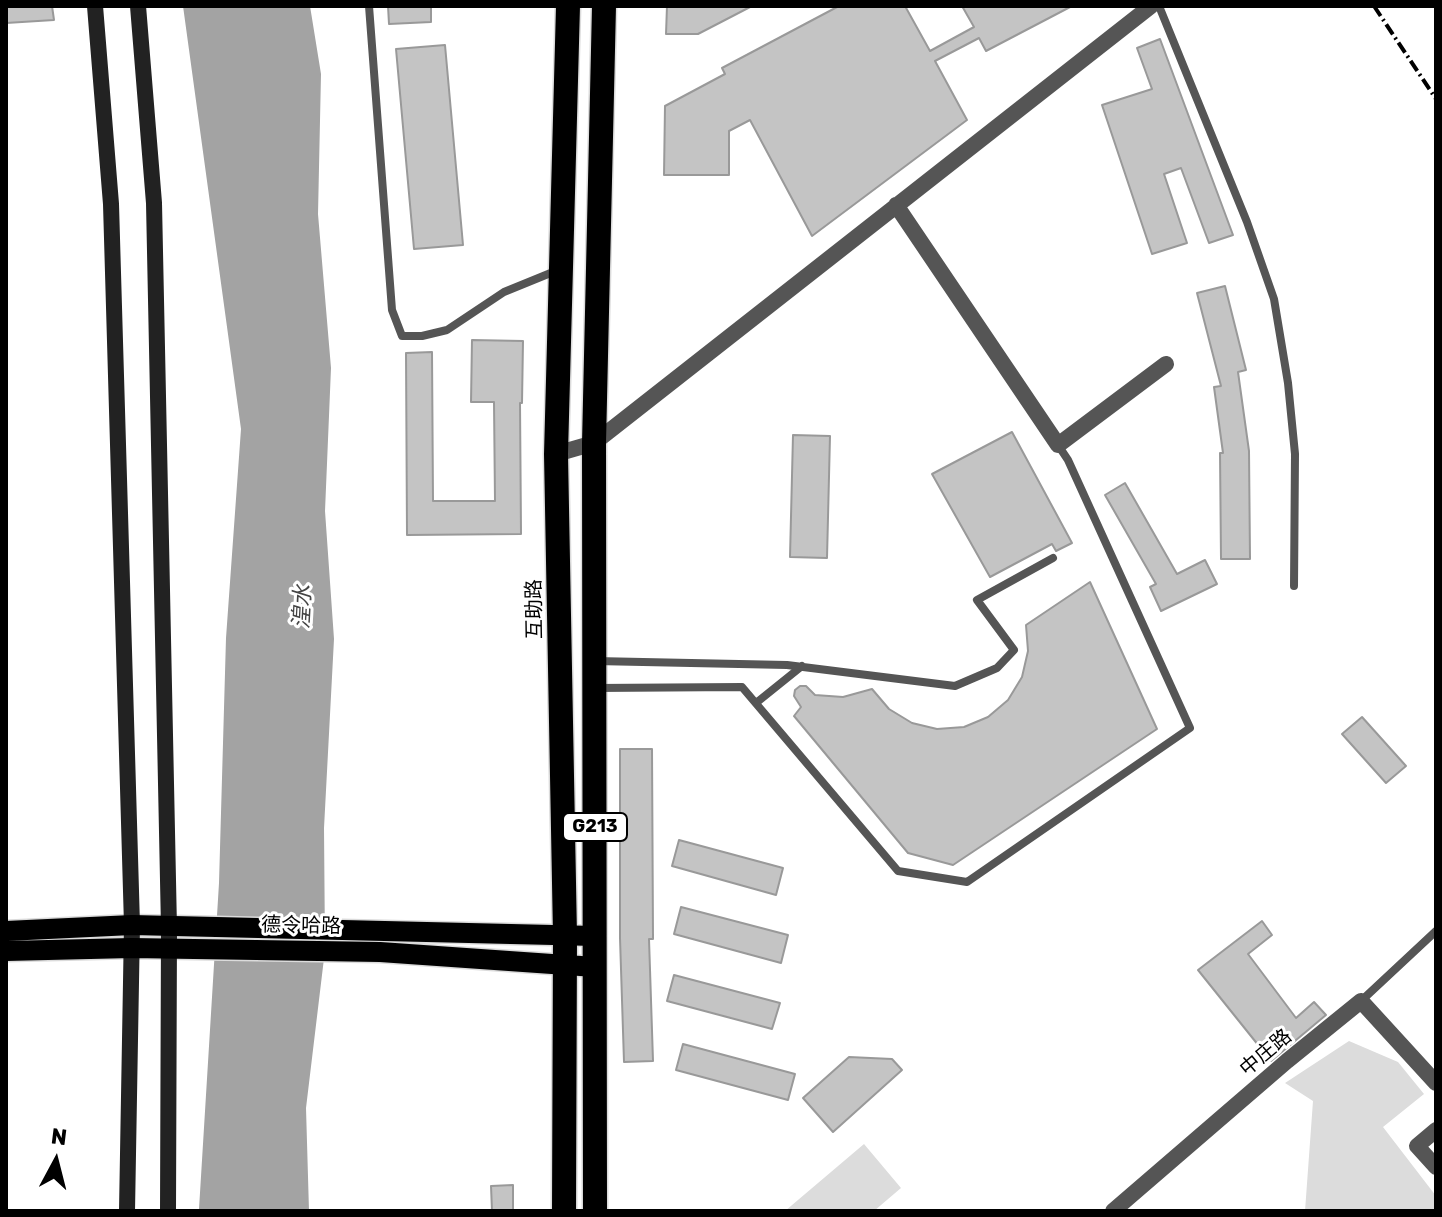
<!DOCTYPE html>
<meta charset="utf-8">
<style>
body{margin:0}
#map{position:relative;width:1442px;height:1217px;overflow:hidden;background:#fff;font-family:Rubik,sans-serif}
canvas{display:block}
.frame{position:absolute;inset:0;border:8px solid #000;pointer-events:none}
.north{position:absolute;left:16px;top:1121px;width:80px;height:80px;-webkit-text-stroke:6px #fff;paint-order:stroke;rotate:7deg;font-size:22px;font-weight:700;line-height:32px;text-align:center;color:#000}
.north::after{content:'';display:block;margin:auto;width:28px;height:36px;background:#000;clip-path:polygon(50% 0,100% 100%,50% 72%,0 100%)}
</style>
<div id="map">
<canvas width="1442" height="1217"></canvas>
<div class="frame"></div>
<div class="north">N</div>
</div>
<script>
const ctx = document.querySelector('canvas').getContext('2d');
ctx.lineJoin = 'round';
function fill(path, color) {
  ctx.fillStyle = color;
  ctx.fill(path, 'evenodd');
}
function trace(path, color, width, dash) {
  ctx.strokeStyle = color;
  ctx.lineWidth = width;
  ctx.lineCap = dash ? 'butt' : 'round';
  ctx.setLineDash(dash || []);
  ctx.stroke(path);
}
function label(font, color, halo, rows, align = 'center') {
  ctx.font = font + ' Rubik,"Noto Sans SC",sans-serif';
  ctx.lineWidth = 6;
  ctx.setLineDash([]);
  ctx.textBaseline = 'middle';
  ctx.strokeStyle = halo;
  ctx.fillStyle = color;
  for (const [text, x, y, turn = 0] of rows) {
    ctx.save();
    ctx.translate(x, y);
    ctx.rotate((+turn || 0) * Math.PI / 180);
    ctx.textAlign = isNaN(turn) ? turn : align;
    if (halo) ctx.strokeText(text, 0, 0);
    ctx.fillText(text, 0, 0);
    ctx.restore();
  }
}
const green = new Path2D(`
 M 1349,1041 L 1398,1062 L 1424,1094 L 1383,1127 L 1436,1196 L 1436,1211 L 1305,1211 L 1313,1101 L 1285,1083 Z
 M 864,1144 L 901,1188 L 874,1211 L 785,1211 Z`);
const water = new Path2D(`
 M 183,6 L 310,6 L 321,74 L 318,214 L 331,368 L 325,511 L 334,639 L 324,828 L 325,950 L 306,1108 L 309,1211 L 199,1211 L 199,1209 L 219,883 L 226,638 L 241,429 Z`);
const building = new Path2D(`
 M 6,6 L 52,6 L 54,20 L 6,23 Z
 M 388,6 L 431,6 L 431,22 L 389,24 Z
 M 667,6 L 752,6 L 698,34 L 666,34 Z
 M 839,6 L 905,6 L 930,51 L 974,27 L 962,6 L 1072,6 L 986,51 L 979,38 L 935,61 L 967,120 L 812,236 L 750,120 L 729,131 L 729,175 L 664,175 L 665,106 L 725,74 L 722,68 Z
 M 1160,39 L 1233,235 L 1209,243 L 1181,168 L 1164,174 L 1187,243 L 1152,254 L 1102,105 L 1152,89 L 1137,48 Z
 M 445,45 L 463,245 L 414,249 L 396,49 Z
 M 1225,286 L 1246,370 L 1238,372 L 1249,451 L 1250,559 L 1221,559 L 1220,453 L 1223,453 L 1214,387 L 1221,386 L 1197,293 Z
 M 472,340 L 523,341 L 522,403 L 520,403 L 521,534 L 407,535 L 406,353 L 432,352 L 433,501 L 495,501 L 494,402 L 471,402 Z
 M 1012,432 L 1072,543 L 1056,551 L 1052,544 L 990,577 L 932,474 Z
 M 793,435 L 830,436 L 827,558 L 790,557 Z
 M 1125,483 L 1177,574 L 1205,560 L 1217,584 L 1161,611 L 1150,587 L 1156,584 L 1105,495 Z
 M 1090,582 L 1157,729 L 953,865 L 908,853 L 794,716 L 801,707 L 794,696 L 795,690 L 800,686 L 806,686 L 815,695 L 843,697 L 872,689 L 889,709 L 912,723 L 937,729 L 964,727 L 988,717 L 1008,700 L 1022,677 L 1028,651 L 1026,625 Z
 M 1362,717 L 1406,766 L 1386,783 L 1342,734 Z
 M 620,749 L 652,749 L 653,939 L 649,939 L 653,1061 L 624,1062 L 620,938 Z
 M 679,840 L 783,868 L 776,895 L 672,866 Z
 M 681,907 L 788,935 L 781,963 L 674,934 Z
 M 1262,921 L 1272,935 L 1248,954 L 1296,1018 L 1314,1002 L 1326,1015 L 1271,1061 L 1198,970 Z
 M 674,975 L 780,1003 L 772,1029 L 667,1001 Z
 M 683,1044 L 795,1074 L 788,1100 L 676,1070 Z
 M 849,1057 L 892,1059 L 902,1070 L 833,1132 L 803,1098 Z
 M 513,1185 L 513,1211 L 492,1211 L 491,1186 Z`);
const lane = new Path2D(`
 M 369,6 L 392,310 L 402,336 L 422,336 L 447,330 L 504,292 L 558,270
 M 1159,6 L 1247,222 L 1274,299 L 1288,383 L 1295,454 L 1294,586
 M 595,661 L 787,665 L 955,686 L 997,668 L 1014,650 L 977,600 L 1053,558
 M 595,688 L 742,687 L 898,871 L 967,882 L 1190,728 L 1068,460 L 1058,445
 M 756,703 L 802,666
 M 1361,1001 L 1436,931`);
const street = new Path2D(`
 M 896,205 L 1058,445 L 1166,364
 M 556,454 L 594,443 L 1151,6
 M 1436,1130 L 1417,1146 L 1436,1167
 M 1113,1211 L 1287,1061 L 1361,1001 L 1436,1083`);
const secondary = new Path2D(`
 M 95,6 L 111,204 L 132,925 L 127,1211
 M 138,6 L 154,203 L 169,928 L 168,1211`);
const primary = new Path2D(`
 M 6,931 L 132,925 L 595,936
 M 6,951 L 132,948 L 380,952 L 595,967`);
const highway = new Path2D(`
 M 564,1211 L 565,936 L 556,454 L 568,6
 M 595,1211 L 594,443 L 604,6`);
const rail = new Path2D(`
 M 1374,6 L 1436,99`);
const shields = [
 [595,827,64]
];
const shieldNames = [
 ["G213",595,827]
];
const streetNames = [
 ["互助路",535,609,-91],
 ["德令哈路",301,926,1],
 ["中庄路",1266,1053,-40]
];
const waterNames = [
 ["湟水",303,607,-87]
];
fill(green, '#dcdcdc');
fill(water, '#a3a3a3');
fill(building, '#c4c4c4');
trace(building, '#999', 2);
trace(primary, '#dbdbdb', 23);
trace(highway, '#dbdbdb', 27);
trace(lane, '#555', 8);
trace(street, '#555', 16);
trace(secondary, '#222', 16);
trace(primary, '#000', 20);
trace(highway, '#000', 24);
trace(rail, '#000', 4, [12, 4, 2, 4]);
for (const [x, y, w] of shields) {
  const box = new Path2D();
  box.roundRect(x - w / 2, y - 14, w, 28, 6);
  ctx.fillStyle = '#fff';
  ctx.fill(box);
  trace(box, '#000', 2);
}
label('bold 18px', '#000', null, shieldNames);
label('20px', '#000', '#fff', streetNames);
label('italic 22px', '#444', '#fff', waterNames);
</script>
